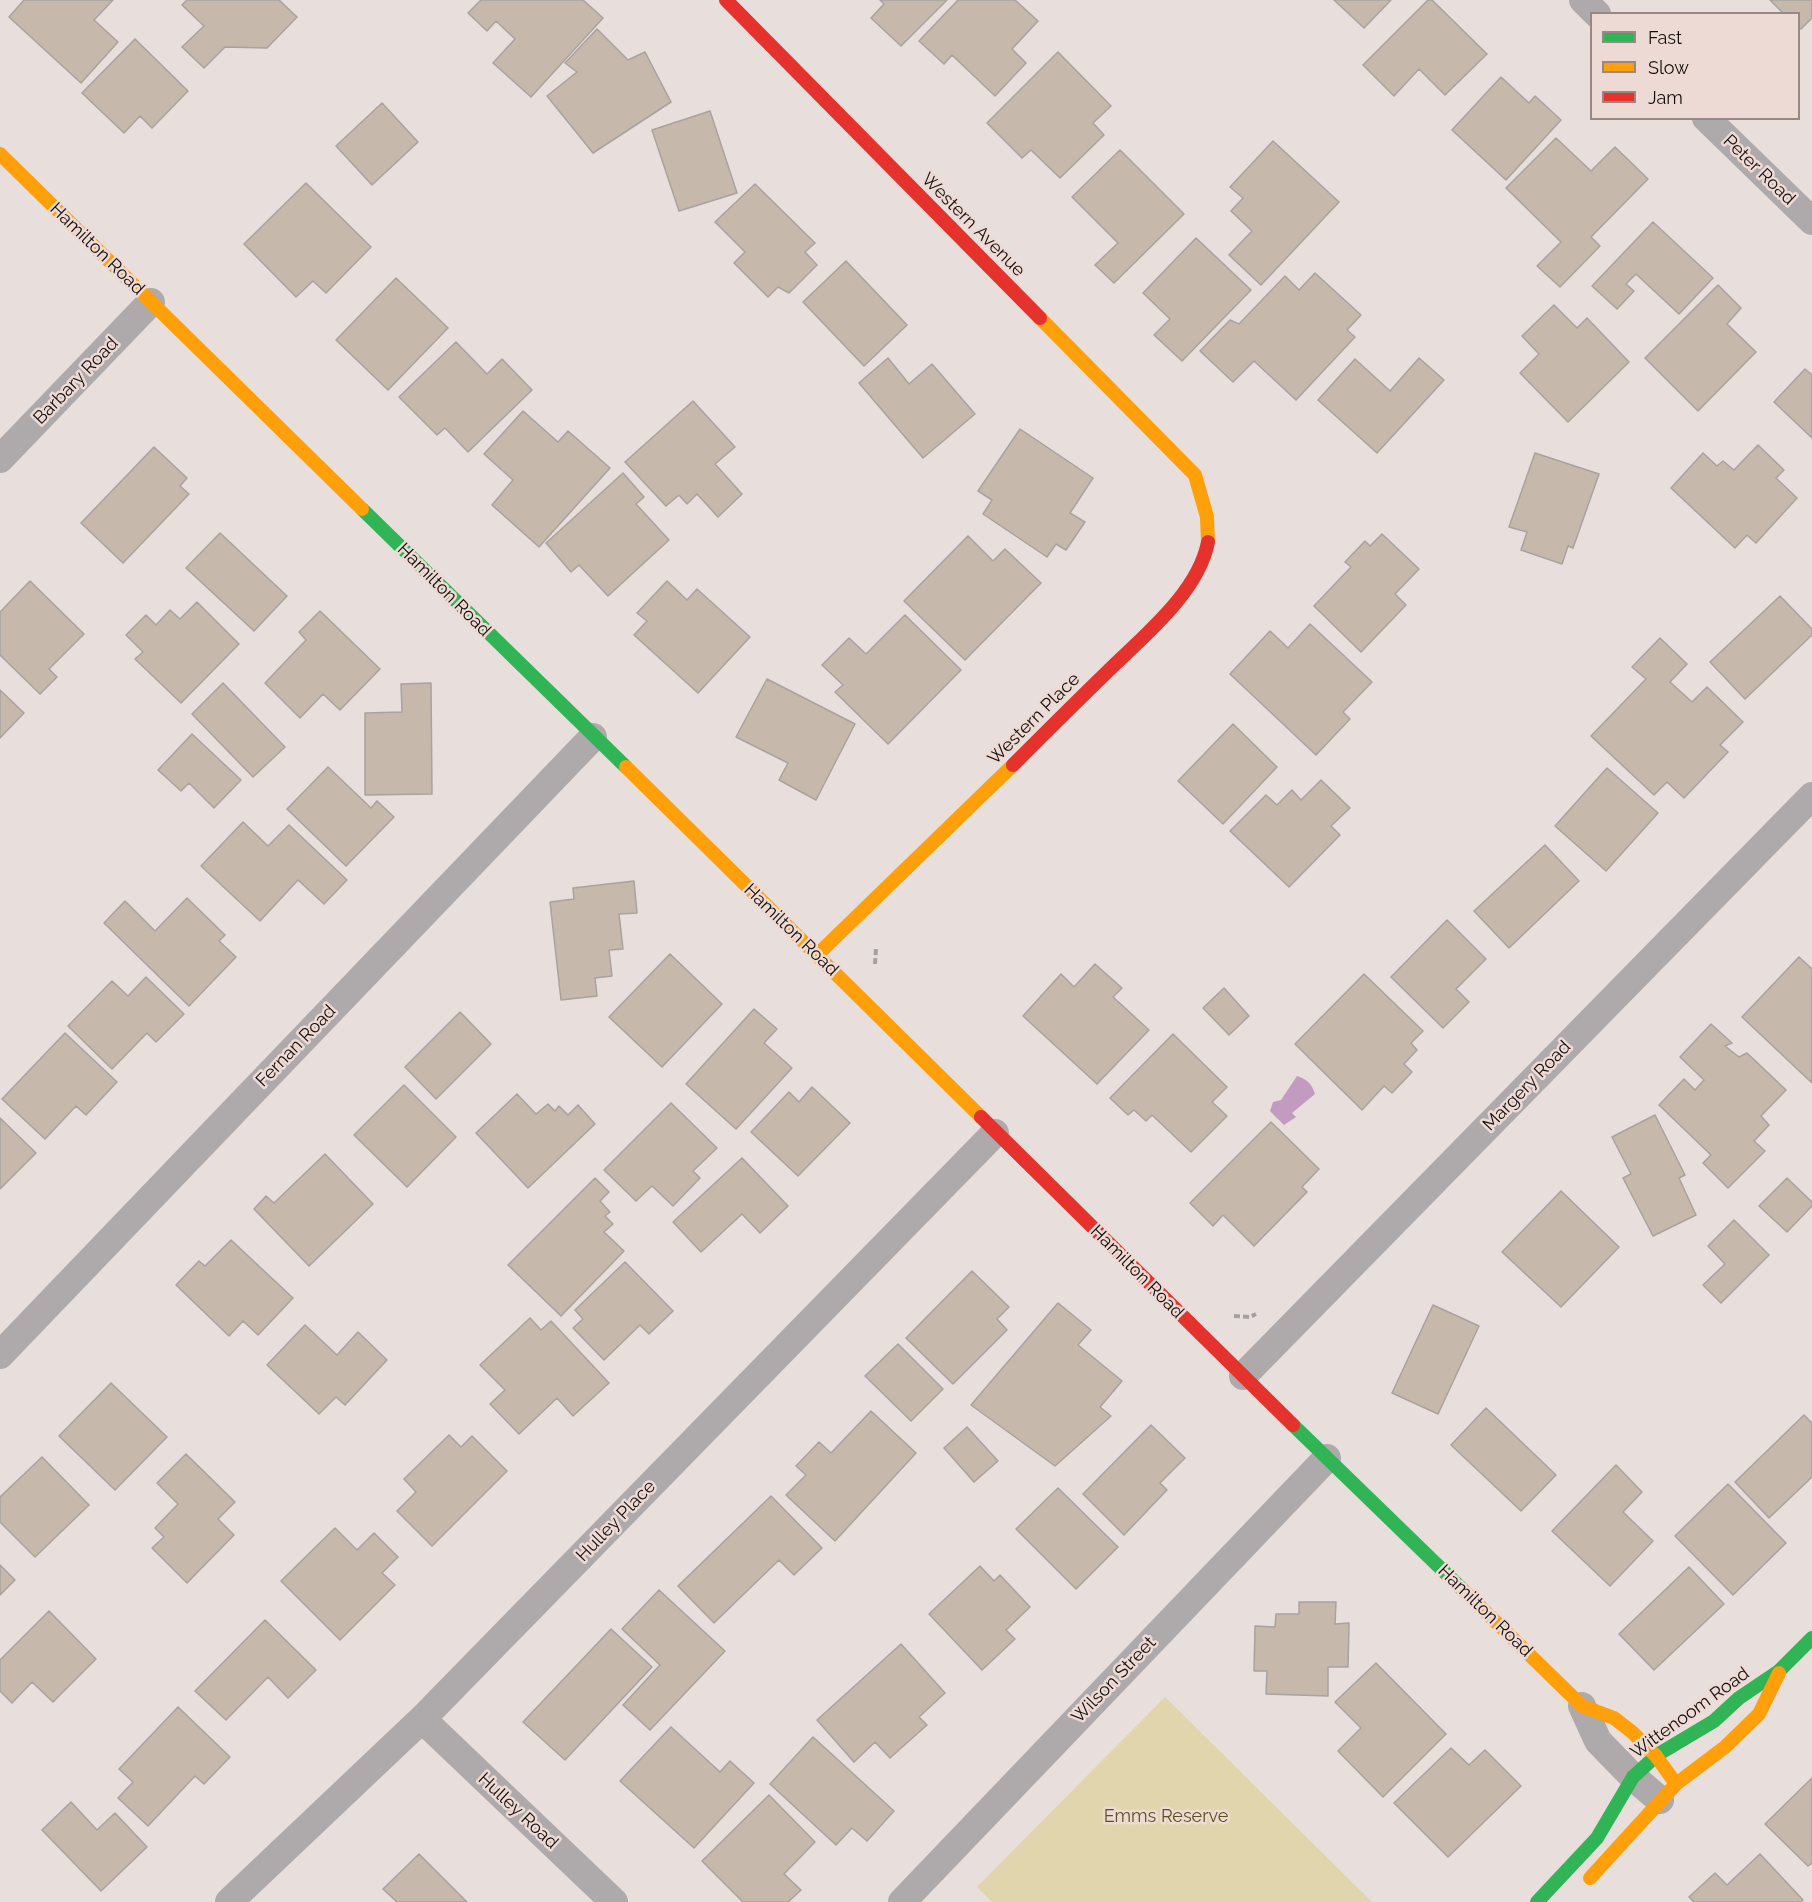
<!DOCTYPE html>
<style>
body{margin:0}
#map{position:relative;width:1812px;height:1902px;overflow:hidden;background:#e8dedb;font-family:Raleway,sans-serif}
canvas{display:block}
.legend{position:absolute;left:1590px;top:12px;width:210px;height:108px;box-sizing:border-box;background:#eedad5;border:2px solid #978885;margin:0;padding:8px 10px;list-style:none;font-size:18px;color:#140e0c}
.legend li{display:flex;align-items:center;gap:12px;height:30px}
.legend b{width:30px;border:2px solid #978885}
</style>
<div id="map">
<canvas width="1812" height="1902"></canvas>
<ul class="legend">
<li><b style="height:8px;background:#30b455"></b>Fast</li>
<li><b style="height:8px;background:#ff9f0a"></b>Slow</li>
<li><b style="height:8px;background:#e5322d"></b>Jam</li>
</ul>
</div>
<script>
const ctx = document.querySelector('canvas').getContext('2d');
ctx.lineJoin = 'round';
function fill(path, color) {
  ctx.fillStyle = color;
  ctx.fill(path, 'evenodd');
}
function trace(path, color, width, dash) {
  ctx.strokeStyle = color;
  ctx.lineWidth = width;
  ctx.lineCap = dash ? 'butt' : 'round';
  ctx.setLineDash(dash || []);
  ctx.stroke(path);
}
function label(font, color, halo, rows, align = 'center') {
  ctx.font = font + ' Raleway,sans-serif';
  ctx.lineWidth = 5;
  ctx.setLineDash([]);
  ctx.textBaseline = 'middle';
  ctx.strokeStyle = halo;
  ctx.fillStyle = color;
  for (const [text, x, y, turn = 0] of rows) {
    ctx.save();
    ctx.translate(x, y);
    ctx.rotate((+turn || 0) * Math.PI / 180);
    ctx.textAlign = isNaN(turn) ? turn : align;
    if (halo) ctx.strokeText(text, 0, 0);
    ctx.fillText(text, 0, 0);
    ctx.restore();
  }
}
const green = new Path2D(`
 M 1165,1697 L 1372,1902 L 992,1902 L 977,1887 Z`);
const water = new Path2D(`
 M 1297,1076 C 1307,1079 1312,1084 1315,1094 L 1292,1113 L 1296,1117 L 1284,1125 L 1270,1111 L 1273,1102 L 1281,1100 Z`);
const building = new Path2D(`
 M 24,0 L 113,0 L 94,20 L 118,42 L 81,83 L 9,17 Z
 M 187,0 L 279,0 L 297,17 L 267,48 L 225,47 L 204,68 L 182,47 L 204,26 L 182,5 Z
 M 481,0 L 583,0 L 603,18 L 531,97 L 493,63 L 515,39 L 496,21 L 487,31 L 468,13 Z
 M 880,0 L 947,0 L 901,46 L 871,18 L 884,4 Z
 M 958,0 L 1015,0 L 1038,21 L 1012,49 L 1026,63 L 995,96 L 952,55 L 944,64 L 919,41 Z
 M 1334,0 L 1391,0 L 1364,28 Z
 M 1428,0 L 1432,0 L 1487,54 L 1445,95 L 1419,69 L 1394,96 L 1363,65 Z
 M 1770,0 L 1812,0 L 1812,18 L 1801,29 L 1798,27 L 1798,14 L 1784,14 Z
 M 597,29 L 628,60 L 645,52 L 671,102 L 593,153 L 547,96 L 577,72 L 565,63 Z
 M 135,39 L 188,91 L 152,128 L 140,116 L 124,133 L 82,93 Z
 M 1058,52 L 1111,106 L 1093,123 L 1104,135 L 1060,178 L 1031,150 L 1022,158 L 987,123 Z
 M 1501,77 L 1529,103 L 1535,96 L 1561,120 L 1506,180 L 1452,130 Z
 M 382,103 L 418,142 L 372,185 L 336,146 Z
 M 710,111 L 737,193 L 679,211 L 652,130 Z
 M 1556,138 L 1591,171 L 1615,147 L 1648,179 L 1591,237 L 1600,246 L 1560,287 L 1537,266 L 1561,242 L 1506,188 Z
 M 1273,141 L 1339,202 L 1261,285 L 1229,255 L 1252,231 L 1231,211 L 1243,198 L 1230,187 Z
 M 1120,150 L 1184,214 L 1114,283 L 1095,265 L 1118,243 L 1072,197 Z
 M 306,183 L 371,247 L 326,293 L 313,281 L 296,297 L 244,244 Z
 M 755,184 L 815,243 L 805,252 L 817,265 L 789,293 L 778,287 L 768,297 L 734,263 L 745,252 L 715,222 Z
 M 1653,222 L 1713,278 L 1679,314 L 1636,274 L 1626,284 L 1634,291 L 1617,309 L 1592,286 Z
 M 1196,238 L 1251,290 L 1182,361 L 1154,335 L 1170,319 L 1143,293 Z
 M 846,261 L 907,325 L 864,366 L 803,302 Z
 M 1315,273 L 1361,315 L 1347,330 L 1355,337 L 1296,400 L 1254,361 L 1233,382 L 1200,351 L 1230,320 L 1239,324 L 1285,276 L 1299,290 Z
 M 396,278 L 448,328 L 388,390 L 336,340 Z
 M 1718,285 L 1741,308 L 1727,324 L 1756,352 L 1698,411 L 1645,358 Z
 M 1554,305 L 1577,328 L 1587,318 L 1629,362 L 1568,422 L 1520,373 L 1539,354 L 1522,336 Z
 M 456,342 L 487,374 L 502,359 L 532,390 L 468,452 L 445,428 L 437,435 L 399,397 Z
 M 888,358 L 909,384 L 932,364 L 975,414 L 923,458 L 859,383 Z
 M 1419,358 L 1444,380 L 1377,453 L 1318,400 L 1355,359 L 1390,391 Z
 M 1805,369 L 1812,375 L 1812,438 L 1774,402 Z
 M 693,401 L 735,447 L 715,464 L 742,494 L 718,517 L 697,494 L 687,504 L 679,495 L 666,506 L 625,462 Z
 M 523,411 L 558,442 L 568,431 L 610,468 L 539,547 L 492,505 L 513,480 L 484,454 Z
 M 1020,429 L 1093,478 L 1070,513 L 1085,522 L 1066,550 L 1056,544 L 1047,557 L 983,514 L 992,500 L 978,491 Z
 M 1758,445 L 1784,470 L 1776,478 L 1797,498 L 1756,543 L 1747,535 L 1735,548 L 1671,488 L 1703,453 L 1717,466 L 1723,461 L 1734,470 Z
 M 154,447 L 187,478 L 180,486 L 189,494 L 123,563 L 81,523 Z
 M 1535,453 L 1599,474 L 1573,548 L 1568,546 L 1562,564 L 1521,550 L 1527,532 L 1509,527 Z
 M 623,473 L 644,497 L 636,504 L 669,540 L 608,596 L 579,565 L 571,572 L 546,543 Z
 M 220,533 L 287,596 L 254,631 L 186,568 Z
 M 1382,534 L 1419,569 L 1395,594 L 1406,605 L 1361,652 L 1314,606 L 1351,567 L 1345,562 L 1365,541 L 1370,546 Z
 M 968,536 L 993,561 L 1005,549 L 1041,583 L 965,660 L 904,601 Z
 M 30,581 L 84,634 L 49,669 L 57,677 L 40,694 L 0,655 L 0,612 Z
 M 667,581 L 687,600 L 697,589 L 750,637 L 698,693 L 634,635 L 647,621 L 637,613 Z
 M 1780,596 L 1812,629 L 1812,635 L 1745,699 L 1710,662 Z
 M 197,602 L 239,644 L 181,703 L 135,659 L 143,652 L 126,635 L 146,615 L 156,625 L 170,610 L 180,619 Z
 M 320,611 L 380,669 L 340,710 L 323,694 L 300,718 L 265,683 L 306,640 L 299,632 Z
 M 905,615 L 961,670 L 888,744 L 835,692 L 843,685 L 822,665 L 849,638 L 866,654 Z
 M 1310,624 L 1372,682 L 1343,712 L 1350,719 L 1316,755 L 1230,674 L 1270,631 L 1288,648 Z
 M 1660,638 L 1687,664 L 1670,682 L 1692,702 L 1707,687 L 1743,722 L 1720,745 L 1728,752 L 1684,798 L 1667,782 L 1654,795 L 1591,736 L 1646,679 L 1632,667 Z
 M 767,679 L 855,724 L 816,800 L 779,780 L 788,763 L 736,737 Z
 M 223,683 L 285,747 L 253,777 L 192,714 Z
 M 431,683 L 432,794 L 365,795 L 365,713 L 402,712 L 401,684 Z
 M 0,690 L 24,713 L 0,738 Z
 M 1233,724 L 1277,767 L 1223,824 L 1178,781 Z
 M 192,734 L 241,780 L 214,808 L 189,783 L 181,791 L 158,770 Z
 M 328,767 L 371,808 L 377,801 L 394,817 L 346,866 L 287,809 Z
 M 1607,768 L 1658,813 L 1606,871 L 1555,826 Z
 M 1321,780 L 1350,808 L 1331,826 L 1340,835 L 1289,887 L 1230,831 L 1266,795 L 1277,805 L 1292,790 L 1301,800 Z
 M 243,822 L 268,846 L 289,825 L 347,880 L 324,904 L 298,880 L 260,921 L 201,866 Z
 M 1545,845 L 1579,881 L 1509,948 L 1474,911 Z
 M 634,881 L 637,913 L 619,914 L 623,949 L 609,950 L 612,976 L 595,978 L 597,996 L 561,1000 L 550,902 L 574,899 L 573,888 Z
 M 187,898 L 225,935 L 219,941 L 236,957 L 189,1006 L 104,923 L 125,901 L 155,931 Z
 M 1447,920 L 1486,959 L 1456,989 L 1469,1002 L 1443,1028 L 1391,977 Z
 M 670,954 L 722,1004 L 662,1067 L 609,1017 Z
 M 1799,957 L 1812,969 L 1812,1083 L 1742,1017 Z
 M 1095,964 L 1122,988 L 1113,997 L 1149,1030 L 1097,1084 L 1023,1016 L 1061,974 L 1074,987 Z
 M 1364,974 L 1423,1031 L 1411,1043 L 1417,1050 L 1404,1064 L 1412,1072 L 1392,1093 L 1384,1086 L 1362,1110 L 1295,1044 Z
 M 146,977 L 184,1014 L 156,1042 L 147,1033 L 112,1069 L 68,1026 L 112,981 L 128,996 Z
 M 1224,988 L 1249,1016 L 1229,1035 L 1203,1008 Z
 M 754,1009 L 777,1029 L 764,1043 L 792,1068 L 736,1129 L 686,1084 Z
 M 460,1012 L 491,1044 L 436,1099 L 405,1067 Z
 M 1711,1024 L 1732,1043 L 1725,1046 L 1739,1057 L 1747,1053 L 1786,1090 L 1761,1116 L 1769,1125 L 1754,1141 L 1765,1151 L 1728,1188 L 1703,1163 L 1711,1155 L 1659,1105 L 1684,1079 L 1695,1090 L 1704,1080 L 1680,1057 Z
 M 65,1033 L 117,1082 L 86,1115 L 76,1106 L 45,1139 L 2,1099 Z
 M 1173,1034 L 1227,1087 L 1212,1102 L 1227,1116 L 1191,1152 L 1152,1115 L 1146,1121 L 1134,1110 L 1128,1115 L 1110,1098 Z
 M 404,1085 L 456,1137 L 407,1187 L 354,1135 Z
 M 812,1087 L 850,1123 L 798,1176 L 751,1132 L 789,1092 L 799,1102 Z
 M 517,1094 L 536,1114 L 548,1104 L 555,1111 L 559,1106 L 568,1115 L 578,1105 L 595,1124 L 528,1188 L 476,1133 Z
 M 671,1103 L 717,1148 L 693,1171 L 700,1178 L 673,1206 L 652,1186 L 636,1201 L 604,1170 Z
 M 1655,1115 L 1685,1175 L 1679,1178 L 1696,1215 L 1653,1236 L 1623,1178 L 1631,1174 L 1612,1137 Z
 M 0,1118 L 36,1153 L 0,1189 Z
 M 1271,1122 L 1319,1169 L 1302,1187 L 1307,1192 L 1254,1246 L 1223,1215 L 1213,1226 L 1190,1203 Z
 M 325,1154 L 373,1204 L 309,1266 L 254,1209 L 266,1196 L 274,1203 Z
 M 742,1158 L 788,1206 L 760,1233 L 742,1214 L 701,1252 L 673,1222 Z
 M 595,1178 L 609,1192 L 600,1201 L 610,1212 L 605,1216 L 613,1224 L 604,1232 L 624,1251 L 561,1316 L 508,1265 Z
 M 1787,1178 L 1812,1202 L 1812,1206 L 1787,1232 L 1759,1206 Z
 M 1561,1191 L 1619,1247 L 1561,1307 L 1502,1252 Z
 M 1734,1220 L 1769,1255 L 1721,1303 L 1703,1285 L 1725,1264 L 1708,1246 Z
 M 231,1240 L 293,1298 L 258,1335 L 243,1321 L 229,1336 L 176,1285 L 199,1261 L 205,1266 Z
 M 625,1262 L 673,1311 L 649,1334 L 640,1325 L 604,1360 L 573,1328 L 583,1319 L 575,1310 Z
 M 972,1271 L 1009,1307 L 997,1319 L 1007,1330 L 953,1384 L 906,1338 Z
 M 1058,1303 L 1091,1330 L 1078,1345 L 1122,1381 L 1100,1407 L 1111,1416 L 1055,1466 L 971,1405 Z
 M 1433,1305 L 1479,1326 L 1438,1414 L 1392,1393 Z
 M 530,1318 L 541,1330 L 551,1321 L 609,1383 L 573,1416 L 557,1398 L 519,1434 L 490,1404 L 505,1390 L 480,1365 Z
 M 305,1325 L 337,1355 L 358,1332 L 387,1360 L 345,1405 L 336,1397 L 319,1414 L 267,1365 Z
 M 898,1344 L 943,1389 L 911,1421 L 865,1376 Z
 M 111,1383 L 167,1437 L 115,1490 L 59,1436 Z
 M 1486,1408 L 1556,1475 L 1521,1511 L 1451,1445 Z
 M 871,1411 L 916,1453 L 835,1541 L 786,1495 L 806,1475 L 796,1466 L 819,1442 L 831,1453 Z
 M 1804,1415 L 1812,1423 L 1812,1477 L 1769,1518 L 1735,1482 Z
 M 1151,1425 L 1185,1458 L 1160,1483 L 1167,1490 L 1124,1535 L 1083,1494 Z
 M 967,1427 L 998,1461 L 974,1482 L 944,1448 Z
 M 449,1435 L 461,1447 L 472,1436 L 507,1471 L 432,1546 L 397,1511 L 416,1492 L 404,1479 Z
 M 186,1454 L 235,1502 L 218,1519 L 234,1535 L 187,1583 L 152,1548 L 164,1537 L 155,1528 L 178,1504 L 157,1483 Z
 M 42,1457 L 89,1505 L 35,1557 L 0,1522 L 0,1497 Z
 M 1616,1465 L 1642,1492 L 1623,1512 L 1653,1541 L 1610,1586 L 1552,1531 Z
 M 1728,1484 L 1786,1543 L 1733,1595 L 1675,1536 Z
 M 1058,1488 L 1118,1547 L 1076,1589 L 1016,1529 Z
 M 771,1496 L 822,1548 L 794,1575 L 779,1560 L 714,1623 L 678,1586 Z
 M 335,1528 L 357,1550 L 374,1533 L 398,1557 L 382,1573 L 395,1585 L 340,1640 L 281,1581 Z
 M 0,1565 L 15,1580 L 0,1595 Z
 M 980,1566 L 994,1581 L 1000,1575 L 1030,1607 L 1006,1630 L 1015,1639 L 982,1670 L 929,1614 Z
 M 1689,1567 L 1724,1604 L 1654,1670 L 1619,1634 Z
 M 659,1590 L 725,1651 L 650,1730 L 623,1705 L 660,1665 L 622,1629 Z
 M 1299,1602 L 1336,1602 L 1335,1624 L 1349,1623 L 1348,1667 L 1328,1667 L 1328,1696 L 1266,1694 L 1267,1671 L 1254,1671 L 1255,1626 L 1275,1627 L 1276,1614 L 1299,1614 Z
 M 49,1611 L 96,1659 L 53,1702 L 32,1682 L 12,1703 L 0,1691 L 0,1660 Z
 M 265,1620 L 316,1670 L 288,1698 L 268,1677 L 226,1720 L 195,1691 Z
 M 611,1629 L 652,1667 L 565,1760 L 523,1722 Z
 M 901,1644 L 945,1693 L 919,1717 L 927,1725 L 890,1758 L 875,1742 L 854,1762 L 817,1720 Z
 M 1376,1663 L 1446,1734 L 1383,1797 L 1338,1751 L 1361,1728 L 1335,1702 Z
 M 178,1707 L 230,1757 L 204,1784 L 195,1776 L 148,1826 L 118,1798 L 133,1782 L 119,1769 Z
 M 671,1727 L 720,1772 L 730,1761 L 754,1783 L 694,1848 L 620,1781 Z
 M 813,1737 L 894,1811 L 867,1841 L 852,1828 L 836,1845 L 770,1784 Z
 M 1451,1748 L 1469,1765 L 1485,1750 L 1521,1786 L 1448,1857 L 1394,1803 Z
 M 1812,1778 L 1812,1863 L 1808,1866 L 1765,1824 Z
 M 769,1795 L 815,1842 L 784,1874 L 801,1890 L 788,1902 L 743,1902 L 702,1861 Z
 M 71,1802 L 97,1830 L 115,1813 L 147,1847 L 101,1891 L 42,1830 Z
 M 419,1854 L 467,1902 L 397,1902 L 383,1889 Z
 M 1760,1854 L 1803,1900 L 1801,1902 L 1694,1902 L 1689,1897 L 1715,1873 L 1727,1885 Z`);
const path = new Path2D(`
 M 875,964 L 876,948
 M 1234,1316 L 1250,1317 L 1256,1314`);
const street = new Path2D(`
 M 1583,0 L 1597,14
 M 1706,118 L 1812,221
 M 0,459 L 151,302
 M 0,1355 L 593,737
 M 1243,1376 L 1812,796
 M 1582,1706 L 1598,1741 L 1633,1777 L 1660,1800
 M 422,1719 L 614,1902
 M 229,1902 L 422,1719 L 995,1133
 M 902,1902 L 1327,1458`);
const fast = new Path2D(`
 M 362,509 L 626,767
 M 1293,1425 L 1463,1590
 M 1537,1902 L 1597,1838 L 1633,1777 L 1657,1755 L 1714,1721 L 1739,1698 L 1779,1671 L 1812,1638`);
const slow = new Path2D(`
 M 0,154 L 362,509
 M 1040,318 L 1195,475 L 1207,517 L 1208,542
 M 626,767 L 981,1117
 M 817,955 L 1013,765
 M 1463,1590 L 1582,1706 L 1614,1718 L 1632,1732 L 1656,1756 L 1676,1784
 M 1590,1878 L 1676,1784 L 1725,1747 L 1759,1714 L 1779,1673`);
const jam = new Path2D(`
 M 726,0 L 1040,318
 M 1013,765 C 1043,735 1074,704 1105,674 C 1141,638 1198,594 1208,542
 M 981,1117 L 1293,1425`);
const streetNames = [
 ["Peter Road",1759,170,44],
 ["Western Avenue",973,225,45],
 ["Hamilton Road",97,249,44],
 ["Barbary Road",76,381,-46],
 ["Hamilton Road",444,590,45],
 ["Western Place",1034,719,-45],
 ["Hamilton Road",791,930,44],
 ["Fernan Road",296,1046,-46],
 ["Margery Road",1527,1086,-46],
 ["Hamilton Road",1137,1272,45],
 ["Hulley Place",616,1521,-46],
 ["Hamilton Road",1485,1611,44],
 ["Wilson Street",1114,1680,-46],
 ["Wittenoom Road",1690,1713,-36],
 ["Hulley Road",518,1811,43]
];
const parkNames = [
 ["Emms Reserve",1166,1817]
];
fill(green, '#e0d5ac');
fill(water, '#c39bc0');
fill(building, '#c7b8ac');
trace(building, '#a9a29e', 1.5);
trace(path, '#a4a0a0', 4, [6, 3]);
trace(street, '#aeaaab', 28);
trace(fast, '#30b455', 14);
trace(slow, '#ff9f0a', 14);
trace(jam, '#e5322d', 14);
label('18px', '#140e0c', '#eedad5', streetNames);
label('18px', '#5c5319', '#eedad5', parkNames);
</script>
